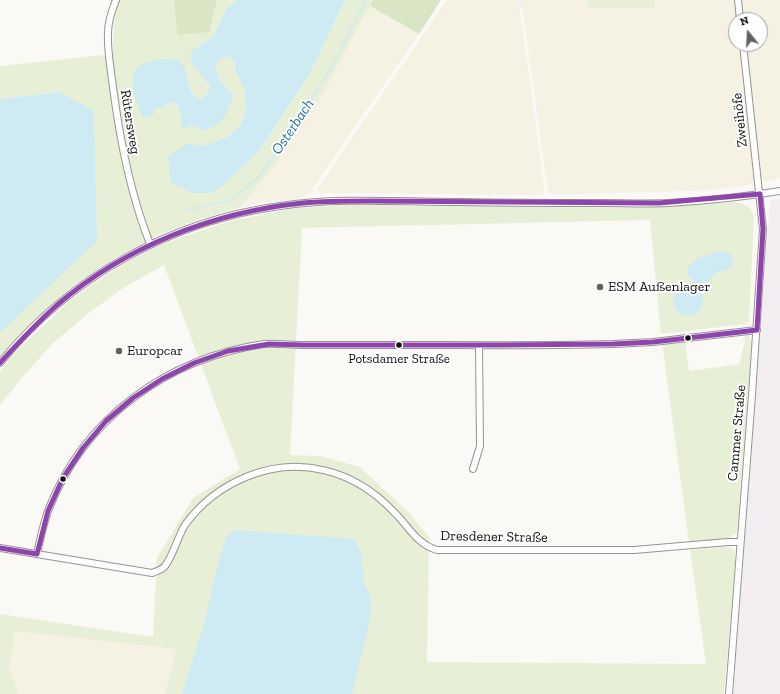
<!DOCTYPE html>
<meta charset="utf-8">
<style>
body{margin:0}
#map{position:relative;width:780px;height:694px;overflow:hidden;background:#fbf9f5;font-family:"Zilla Slab",serif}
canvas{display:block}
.north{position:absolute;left:728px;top:12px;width:40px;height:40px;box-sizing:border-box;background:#fff;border:1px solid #9f9f9f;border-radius:50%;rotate:342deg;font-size:11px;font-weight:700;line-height:16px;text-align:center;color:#0f0f0f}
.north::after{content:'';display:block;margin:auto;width:14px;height:18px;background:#626160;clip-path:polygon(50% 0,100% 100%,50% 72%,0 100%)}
</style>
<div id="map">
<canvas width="780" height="694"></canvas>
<div class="north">N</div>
</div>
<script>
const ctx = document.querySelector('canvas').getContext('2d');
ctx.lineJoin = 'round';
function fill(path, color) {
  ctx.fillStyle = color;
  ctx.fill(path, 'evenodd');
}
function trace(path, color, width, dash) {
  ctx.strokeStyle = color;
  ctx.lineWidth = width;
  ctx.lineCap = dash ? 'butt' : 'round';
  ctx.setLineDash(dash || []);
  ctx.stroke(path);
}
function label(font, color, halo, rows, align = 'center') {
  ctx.font = font + ' "Zilla Slab",serif';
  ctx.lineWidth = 4;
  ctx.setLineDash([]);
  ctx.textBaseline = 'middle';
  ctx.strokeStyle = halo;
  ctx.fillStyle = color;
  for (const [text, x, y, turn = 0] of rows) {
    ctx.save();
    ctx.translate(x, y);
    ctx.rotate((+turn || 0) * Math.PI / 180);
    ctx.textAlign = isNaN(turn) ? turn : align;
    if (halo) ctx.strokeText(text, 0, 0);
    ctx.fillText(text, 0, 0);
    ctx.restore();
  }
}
const industrial = new Path2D(`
 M 780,198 L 780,694 L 733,694 L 770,201 Z`);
const farmland = new Path2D(`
 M 447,0 L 588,0 L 588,8 L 654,8 L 655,0 L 736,0 L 738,20 L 736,20 L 736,44 L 741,44 L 756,179 L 749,185 L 713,190 L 552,195 L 548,191 L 522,7 L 519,7 L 535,116 L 544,191 L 542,195 L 320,193 L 317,189 Z
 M 740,0 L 780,0 L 780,178 L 766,182 L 761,176 L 745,44 L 760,44 L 760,20 L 742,20 Z
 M 370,6 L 419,34 L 310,192 L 298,200 L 274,201 L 239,208 L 273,167 L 317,104 Z
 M 15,631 L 176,649 L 165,694 L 19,694 L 9,668 Z`);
const green = new Path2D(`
 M 120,0 L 174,0 L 177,35 L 211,24 L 217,0 L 237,0 L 226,9 L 213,37 L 195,48 L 210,86 L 208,93 L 203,99 C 189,97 190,86 187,75 L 154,109 L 161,108 L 174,101 L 179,108 L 182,119 L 233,96 L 219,78 L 215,68 L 219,60 L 227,56 L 236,63 L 235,71 L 244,88 L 246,112 L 240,126 L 227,137 L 203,146 L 188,143 L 223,186 L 260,150 L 310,73 L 345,0 L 373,0 L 317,104 L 273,167 L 239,208 L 198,220 L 158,235 L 115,258 L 70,288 L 33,321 L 0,356 L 0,333 L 97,240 L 94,110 L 59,92 L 0,99 L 0,66 L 113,54 C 113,36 113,17 120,0 Z
 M 588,0 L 655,0 L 654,8 L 588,8 Z
 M 734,202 L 743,204 L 750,208 L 754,217 L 749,321 L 746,324 L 661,334 L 650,220 L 302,228 L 290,455 L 320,456 L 360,467 L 409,513 L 429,537 L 427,662 L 706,664 L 690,550 C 697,550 727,545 731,548 C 737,551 735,560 735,566 L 724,694 L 165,694 L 176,649 L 15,631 L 9,668 L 19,694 L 0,694 L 0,614 L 153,637 L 157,558 L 193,498 L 240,469 L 164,265 L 125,287 L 90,312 L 53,343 L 20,380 L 0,405 L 0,372 L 16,351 L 73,298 L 126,262 L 165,243 L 226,222 L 289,209 L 343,205 L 650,208 Z
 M 744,333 L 749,336 L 752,343 L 737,532 C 729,542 702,541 689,542 L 662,343 L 685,340 L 689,371 L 739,364 L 745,341 Z`);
const forest = new Path2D(`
 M 174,0 L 217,0 L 209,32 L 177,35 Z
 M 373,0 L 441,0 L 419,34 L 370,6 Z`);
const water = new Path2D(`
 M 237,0 L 345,0 L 310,73 L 260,150 L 223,186 L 210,193 L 193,193 L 171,183 L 168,156 L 188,143 L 203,146 L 227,137 L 240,126 L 246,112 L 244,88 L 235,71 L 236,63 L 227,56 L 219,60 L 215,68 L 219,78 L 233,96 L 226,114 L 219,124 L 204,130 L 194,126 L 182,128 C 182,118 181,110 174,101 L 161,108 L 154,109 L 154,115 L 143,118 C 139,109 134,99 133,89 C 133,83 132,72 137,68 C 143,61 171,56 178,61 C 194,69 182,97 203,99 L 208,93 L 210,86 L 193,66 L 190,55 L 195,48 L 213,37 L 226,9 Z
 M 59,92 L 94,110 L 97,241 L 0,333 L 0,99 Z
 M 720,251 L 726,252 L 731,254 L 733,262 C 730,270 727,270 718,271 L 703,286 L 695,283 L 687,275 C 687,258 707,256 720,251 Z
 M673 301a15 15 0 1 1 30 0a15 15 0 1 1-30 0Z
 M 235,530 L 354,539 L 362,556 L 361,563 L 364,572 L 363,581 L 371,598 L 370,619 L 352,694 L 182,694 L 203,628 L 220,556 L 226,537 Z`);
const stream = new Path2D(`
 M 182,211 L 229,201 L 259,177 L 310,103 L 344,44 L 365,0`);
const minor = new Path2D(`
 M 116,0 C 112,10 108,22 108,33 C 107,48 111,72 113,87 C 120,142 130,193 150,244
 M 738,0 L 740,20
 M 0,363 C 70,277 170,221 280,206 C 339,197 400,202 460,202 C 507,203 554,203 601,203 C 623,203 646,204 668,203 C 705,201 743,197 780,191
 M 473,469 L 480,446 L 479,345
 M 0,548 L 152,573 C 157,571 162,570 165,566 C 174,554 177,538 185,525 C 200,504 222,487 246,477 C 299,455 354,470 393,511 C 408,525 416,544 437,550 L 634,550 L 728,542 L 740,542
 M 37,554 C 40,540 43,525 48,511 C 83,419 167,358 264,344 C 276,343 290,345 302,345 C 330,345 359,345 387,345 C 462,345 537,346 613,344 L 653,342 L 757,330
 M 729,694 L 752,395 L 763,229 L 743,44`);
const bus1 = new Path2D(`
 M 757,330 L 763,229 L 760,194
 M 0,363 C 18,343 37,323 57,305 C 126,246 214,212 303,203 C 325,201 347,201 370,201 L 659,203 L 760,194
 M 0,548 L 37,554
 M 37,554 L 48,511 L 63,478 L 83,448 L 106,421 L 133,398 L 162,379 L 194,363 L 228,351 L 269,344 L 302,345 L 500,345 L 613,344 L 653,342 L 757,330`);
const markers = [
 [600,287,4,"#626160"],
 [688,338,3.5,"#0f0f0f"],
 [399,345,3.5,"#0f0f0f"],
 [119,351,4,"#626160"],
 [63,479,3.5,"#0f0f0f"]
];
const busNames = [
 ["Potsdamer Straße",399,359]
];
const streetNames = [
 ["Zweihöfe",740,120,-96],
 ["Rütersweg",130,122,81],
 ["Cammer Straße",737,433,-85],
 ["Dresdener Straße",494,537,1]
];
const poiNames = [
 ["ESM Außenlager",608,287],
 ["Europcar",127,351]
];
const waterNames = [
 ["Osterbach",293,127,-56]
];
fill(industrial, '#f2edf1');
fill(farmland, '#f6f2e3');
fill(green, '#e8efd7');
fill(forest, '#dae5c6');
fill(water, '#ceeaf2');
trace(stream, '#ceeaf2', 1.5);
trace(minor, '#959493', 8);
trace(minor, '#fefefe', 6);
trace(bus1, '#8e44ad', 5);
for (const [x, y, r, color] of markers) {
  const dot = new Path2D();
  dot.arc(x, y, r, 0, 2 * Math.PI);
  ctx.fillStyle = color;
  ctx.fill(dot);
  trace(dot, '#fff', 1.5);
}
label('13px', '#0f0f0f', '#fff', busNames);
label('14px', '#0f0f0f', '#fff', streetNames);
label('14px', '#0f0f0f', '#fff', poiNames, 'left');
label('italic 15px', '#227396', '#fff', waterNames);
</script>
